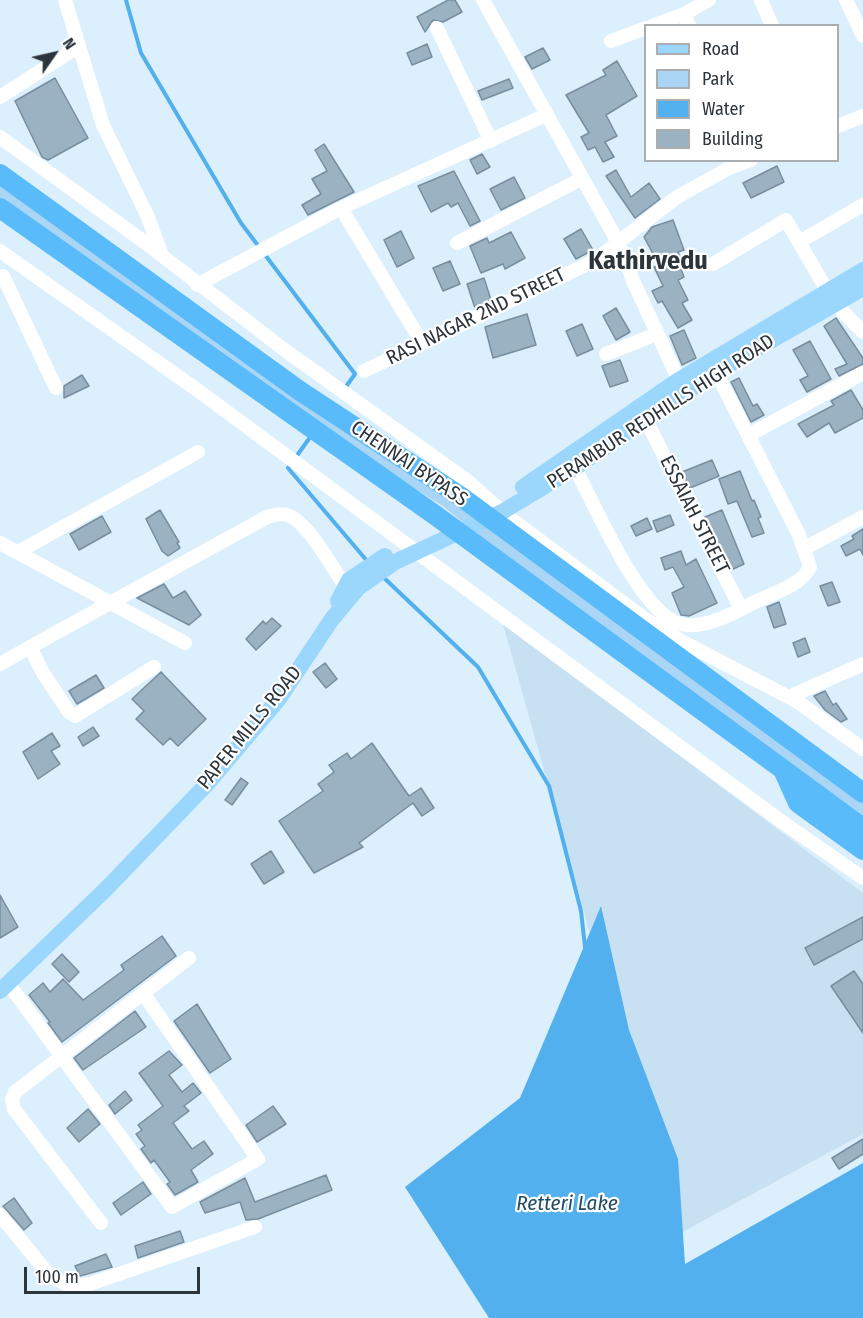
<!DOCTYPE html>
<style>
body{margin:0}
#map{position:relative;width:863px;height:1318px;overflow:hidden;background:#dbeffd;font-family:"Fira Sans Condensed",sans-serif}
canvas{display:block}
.legend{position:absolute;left:644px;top:24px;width:195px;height:138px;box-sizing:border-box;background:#fff;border:2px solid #abaeb1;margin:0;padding:8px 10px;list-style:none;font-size:18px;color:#2c353c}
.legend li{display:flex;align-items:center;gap:12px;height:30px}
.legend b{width:30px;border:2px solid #abaeb1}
.north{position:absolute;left:24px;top:24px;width:60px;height:60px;-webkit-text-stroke:4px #fff;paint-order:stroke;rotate:56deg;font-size:16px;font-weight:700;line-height:24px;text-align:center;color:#2c353c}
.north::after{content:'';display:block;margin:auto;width:21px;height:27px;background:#2c353c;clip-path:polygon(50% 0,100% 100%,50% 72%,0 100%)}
.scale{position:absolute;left:24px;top:1267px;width:176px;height:27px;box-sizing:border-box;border:3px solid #2c353c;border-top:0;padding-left:8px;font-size:18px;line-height:21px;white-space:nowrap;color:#2c353c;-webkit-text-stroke:4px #fff;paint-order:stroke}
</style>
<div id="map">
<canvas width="863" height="1318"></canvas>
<ul class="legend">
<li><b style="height:8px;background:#9bd6fc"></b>Road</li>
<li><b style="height:16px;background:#aad5f4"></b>Park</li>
<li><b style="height:16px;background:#51b0ed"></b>Water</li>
<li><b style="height:16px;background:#9bb2c3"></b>Building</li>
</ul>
<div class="north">N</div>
<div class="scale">100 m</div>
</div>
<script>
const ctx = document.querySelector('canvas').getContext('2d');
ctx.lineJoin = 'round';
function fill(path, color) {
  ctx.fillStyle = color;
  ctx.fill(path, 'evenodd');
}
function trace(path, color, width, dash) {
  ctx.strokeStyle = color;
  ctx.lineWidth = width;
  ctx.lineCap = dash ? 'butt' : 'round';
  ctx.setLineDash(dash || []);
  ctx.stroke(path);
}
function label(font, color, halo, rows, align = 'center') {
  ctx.font = font + ' "Fira Sans Condensed",sans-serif';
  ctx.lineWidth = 4.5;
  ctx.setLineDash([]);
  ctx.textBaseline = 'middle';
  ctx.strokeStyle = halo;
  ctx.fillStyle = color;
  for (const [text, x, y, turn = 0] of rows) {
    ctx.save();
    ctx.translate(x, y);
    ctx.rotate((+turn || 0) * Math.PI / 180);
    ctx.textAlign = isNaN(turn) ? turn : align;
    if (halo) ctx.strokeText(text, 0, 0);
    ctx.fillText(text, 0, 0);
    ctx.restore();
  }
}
const built = new Path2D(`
 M 503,624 L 863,893 L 863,1134 L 675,1236 Z`);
const green = new Path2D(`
 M 0,185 L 448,499 L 863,803 L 863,815 L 550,592 L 444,507 L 323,430 L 0,203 Z`);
const water = new Path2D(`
 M 601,906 L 629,1030 L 678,1159 L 685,1264 L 863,1163 L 863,1318 L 489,1318 L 405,1187 L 520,1098 Z`);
const stream = new Path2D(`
 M 126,0 L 141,53 L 241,223 L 355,374 L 345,388
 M 311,436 L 288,468 L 368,562
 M 382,576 L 478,667 L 549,786 L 581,911 L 585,947`);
const building = new Path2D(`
 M 448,0 L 455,0 L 462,12 L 443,22 L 433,20 L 425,32 L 417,17 Z
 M 427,44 L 432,57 L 412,65 L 407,53 Z
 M 543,48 L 550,60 L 532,69 L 525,57 Z
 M 617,61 L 637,96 L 606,115 L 617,136 L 605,142 L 614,157 L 603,162 L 595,147 L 588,150 L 581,137 L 589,133 L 566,95 L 606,75 L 603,70 Z
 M 55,78 L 88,138 L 48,160 L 42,157 L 15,101 Z
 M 509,79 L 513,88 L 482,100 L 478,91 Z
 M 324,144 L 354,192 L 308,215 L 302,205 L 321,194 L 312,179 L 327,171 L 315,150 Z
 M 482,154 L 490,167 L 477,174 L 470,160 Z
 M 777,166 L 784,182 L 751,198 L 743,183 Z
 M 616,170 L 631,197 L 649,183 L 660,199 L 635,218 L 606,176 Z
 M 454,171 L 480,221 L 470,226 L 458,203 L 451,207 L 448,203 L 431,212 L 418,186 Z
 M 514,177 L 525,198 L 501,210 L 490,189 Z
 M 673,220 L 684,250 L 678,252 L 685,267 L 681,269 L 684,277 L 678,280 L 688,300 L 682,303 L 692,320 L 678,328 L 662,301 L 658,303 L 652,291 L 663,286 L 654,267 L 659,265 L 644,237 L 652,227 Z
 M 581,229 L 593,250 L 576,259 L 564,239 Z
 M 401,231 L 414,258 L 397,267 L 384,240 Z
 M 511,232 L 525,258 L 505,269 L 503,264 L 481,273 L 470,246 L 487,238 L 489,243 Z
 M 450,261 L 460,284 L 443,291 L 433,268 Z
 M 484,278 L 491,300 L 475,308 L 467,284 Z
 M 616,308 L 630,332 L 616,340 L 603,316 Z
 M 527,314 L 536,345 L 493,358 L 485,327 Z
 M 836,318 L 863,358 L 863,364 L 839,376 L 835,369 L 847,364 L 824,326 Z
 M 582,324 L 593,349 L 577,356 L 566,331 Z
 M 684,330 L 696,358 L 682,365 L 670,336 Z
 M 810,341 L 831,379 L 807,392 L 800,380 L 808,376 L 793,350 Z
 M 620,360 L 628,381 L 610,387 L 602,366 Z
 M 82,375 L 89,386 L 64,398 L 64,386 Z
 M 739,378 L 753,406 L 757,404 L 764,415 L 751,422 L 731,382 Z
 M 851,390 L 863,410 L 863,418 L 835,433 L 829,423 L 807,437 L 798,424 L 834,405 L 831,401 Z
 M 712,460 L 719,476 L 690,488 L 682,472 Z
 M 740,471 L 752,501 L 754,500 L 761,517 L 758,518 L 764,533 L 752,537 L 737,501 L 728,504 L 719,479 Z
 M 160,510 L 179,542 L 177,543 L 180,548 L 168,556 L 162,551 L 146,519 Z
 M 722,510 L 744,564 L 731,570 L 705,517 Z
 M 670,515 L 674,525 L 657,532 L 653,521 Z
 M 102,516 L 111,532 L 79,550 L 70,534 Z
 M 647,518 L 652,529 L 636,536 L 631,526 Z
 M 863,529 L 863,555 L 860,549 L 846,556 L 841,546 L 854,539 L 852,536 Z
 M 681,551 L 686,565 L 696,559 L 717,603 L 689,616 L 681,615 L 672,593 L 684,587 L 673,567 L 665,570 L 661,558 Z
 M 832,582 L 840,602 L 828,606 L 820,586 Z
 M 164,584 L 173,598 L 185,591 L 201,615 L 189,625 L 137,598 Z
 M 779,602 L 786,624 L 774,628 L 767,607 Z
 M 272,618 L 281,626 L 256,650 L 246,639 L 263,621 L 266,624 Z
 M 805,638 L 810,652 L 798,657 L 793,643 Z
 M 325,663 L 337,679 L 326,688 L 313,672 Z
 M 161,672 L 206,719 L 178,746 L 170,738 L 163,745 L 136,719 L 144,711 L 132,699 Z
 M 96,675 L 104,688 L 77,704 L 69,691 Z
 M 825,691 L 833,705 L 836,703 L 847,719 L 841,722 L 825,710 L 814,696 Z
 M 93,727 L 99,736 L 83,746 L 78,737 Z
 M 52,733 L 60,746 L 51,751 L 60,764 L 38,779 L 23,752 Z
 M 372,743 L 409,796 L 421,788 L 434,808 L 422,816 L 413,803 L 359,843 L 363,847 L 314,873 L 279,821 L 323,791 L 318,784 L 334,772 L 329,765 L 347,753 L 351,759 Z
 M 241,778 L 248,783 L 232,805 L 225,800 Z
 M 271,851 L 284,872 L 264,884 L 251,864 Z
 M 0,895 L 18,927 L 0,938 Z
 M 863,917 L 863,939 L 814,965 L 805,948 Z
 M 162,936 L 176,956 L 62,1042 L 48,1023 L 50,1022 L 29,995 L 43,983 L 50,992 L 63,979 L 83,1000 L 124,970 L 121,965 Z
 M 62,954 L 79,972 L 69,982 L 52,964 Z
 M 854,971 L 863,984 L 863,1033 L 831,986 Z
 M 197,1004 L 231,1059 L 210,1073 L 174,1021 Z
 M 135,1011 L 146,1027 L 83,1070 L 74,1058 Z
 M 169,1051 L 182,1065 L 169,1075 L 182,1092 L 193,1083 L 201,1093 L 184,1106 L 189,1111 L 173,1123 L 192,1149 L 204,1141 L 213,1154 L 191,1170 L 198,1182 L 175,1195 L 167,1184 L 170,1182 L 154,1160 L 151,1163 L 141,1149 L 145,1146 L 136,1134 L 142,1130 L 138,1125 L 163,1106 L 139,1073 Z
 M 125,1091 L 132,1100 L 115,1114 L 109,1105 Z
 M 273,1106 L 286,1124 L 257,1142 L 246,1125 Z
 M 88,1109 L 100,1124 L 79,1142 L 67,1128 Z
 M 863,1139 L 863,1154 L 839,1169 L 832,1158 Z
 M 326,1175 L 332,1190 L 258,1219 L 246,1220 L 240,1202 L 205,1213 L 200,1202 L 245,1178 L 255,1202 Z
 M 143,1182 L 151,1194 L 121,1215 L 113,1203 Z
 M 14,1198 L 32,1223 L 24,1230 L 3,1206 Z
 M 180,1231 L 184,1242 L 138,1258 L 135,1246 Z
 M 106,1254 L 112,1267 L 80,1276 L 75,1266 Z`);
const minor = new Path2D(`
 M 65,0 L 103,125 L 147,215 L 162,255
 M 483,0 L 618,242 L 634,283 L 683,389
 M 761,0 L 772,26
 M 846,0 L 863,36
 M 652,26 L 684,14
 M 689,26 L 684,14 L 709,0
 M 437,28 L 491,141
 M 611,41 L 646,28
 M 0,97 L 79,46
 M 838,126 L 863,116
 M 0,137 L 143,241 L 286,351 L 469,482 L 502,512 L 645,619 L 683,642 L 798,702 L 863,749
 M 341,208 L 422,343
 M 799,242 L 863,205
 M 457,243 L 581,179
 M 0,251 L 196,389 L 778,819 L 863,878
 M 713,264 L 786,220 L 835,304 L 863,332
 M 3,276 L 56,388
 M 197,285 L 341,208 L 546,115
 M 606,354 L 657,334
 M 364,371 L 594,261 L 677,197 L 729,168 L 751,160
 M 646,420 L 741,609
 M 749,435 L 863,373
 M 575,468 C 595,505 640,613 680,624 C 702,630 730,615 749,605 C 767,595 801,587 810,567 L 799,535 L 716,372
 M 0,543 L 185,643
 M 805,548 L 863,517
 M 18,552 L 198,452
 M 0,664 L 30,647
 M 154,667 L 75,716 L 69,712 L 43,673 L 30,647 L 267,517 C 275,514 282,513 290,516 C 311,526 336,574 350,594
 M 789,697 L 863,664
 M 8,983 L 172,1207 L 258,1159 L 143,993
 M 0,1215 L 50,1276 L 70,1286 L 90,1284 L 255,1227
 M 101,1223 L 14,1109 L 12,1099 L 15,1092 L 189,958`);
const major = new Path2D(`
 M 523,487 L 677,381 L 863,270
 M 338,601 L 349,580 L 385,556
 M 0,991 L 106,889 L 207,784 L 278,700 L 332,619 L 358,588 L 395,562 L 502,512 L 575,468 L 716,372 L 863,288`);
const highway = new Path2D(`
 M 0,174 L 300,391 L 460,496 L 863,793
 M 0,208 L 435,515 L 863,828
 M 784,772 L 798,803 L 863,850`);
const streetNames = [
 ["RASI NAGAR 2ND STREET",476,317,-26],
 ["PERAMBUR REDHILLS HIGH ROAD",661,412,-33],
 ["CHENNAI BYPASS",409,464,34],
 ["ESSAIAH STREET",694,515,63],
 ["PAPER MILLS ROAD",250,728,-51]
];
const waterNames = [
 ["Retteri Lake",567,1204]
];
const districtNames = [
 ["Kathirvedu",648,262]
];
fill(built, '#c8e1f2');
fill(green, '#aad5f4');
fill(water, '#51b0ed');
trace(stream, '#51b0ed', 4);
fill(building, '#9bb2c3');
trace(building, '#788e9e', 1.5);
trace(minor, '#fff', 14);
trace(major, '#9bd6fc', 16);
trace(highway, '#59bbfa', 20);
label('20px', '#2c353c', '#fff', streetNames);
label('italic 21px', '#244b65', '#fff', waterNames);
label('bold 26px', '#2c353c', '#fff', districtNames);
</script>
